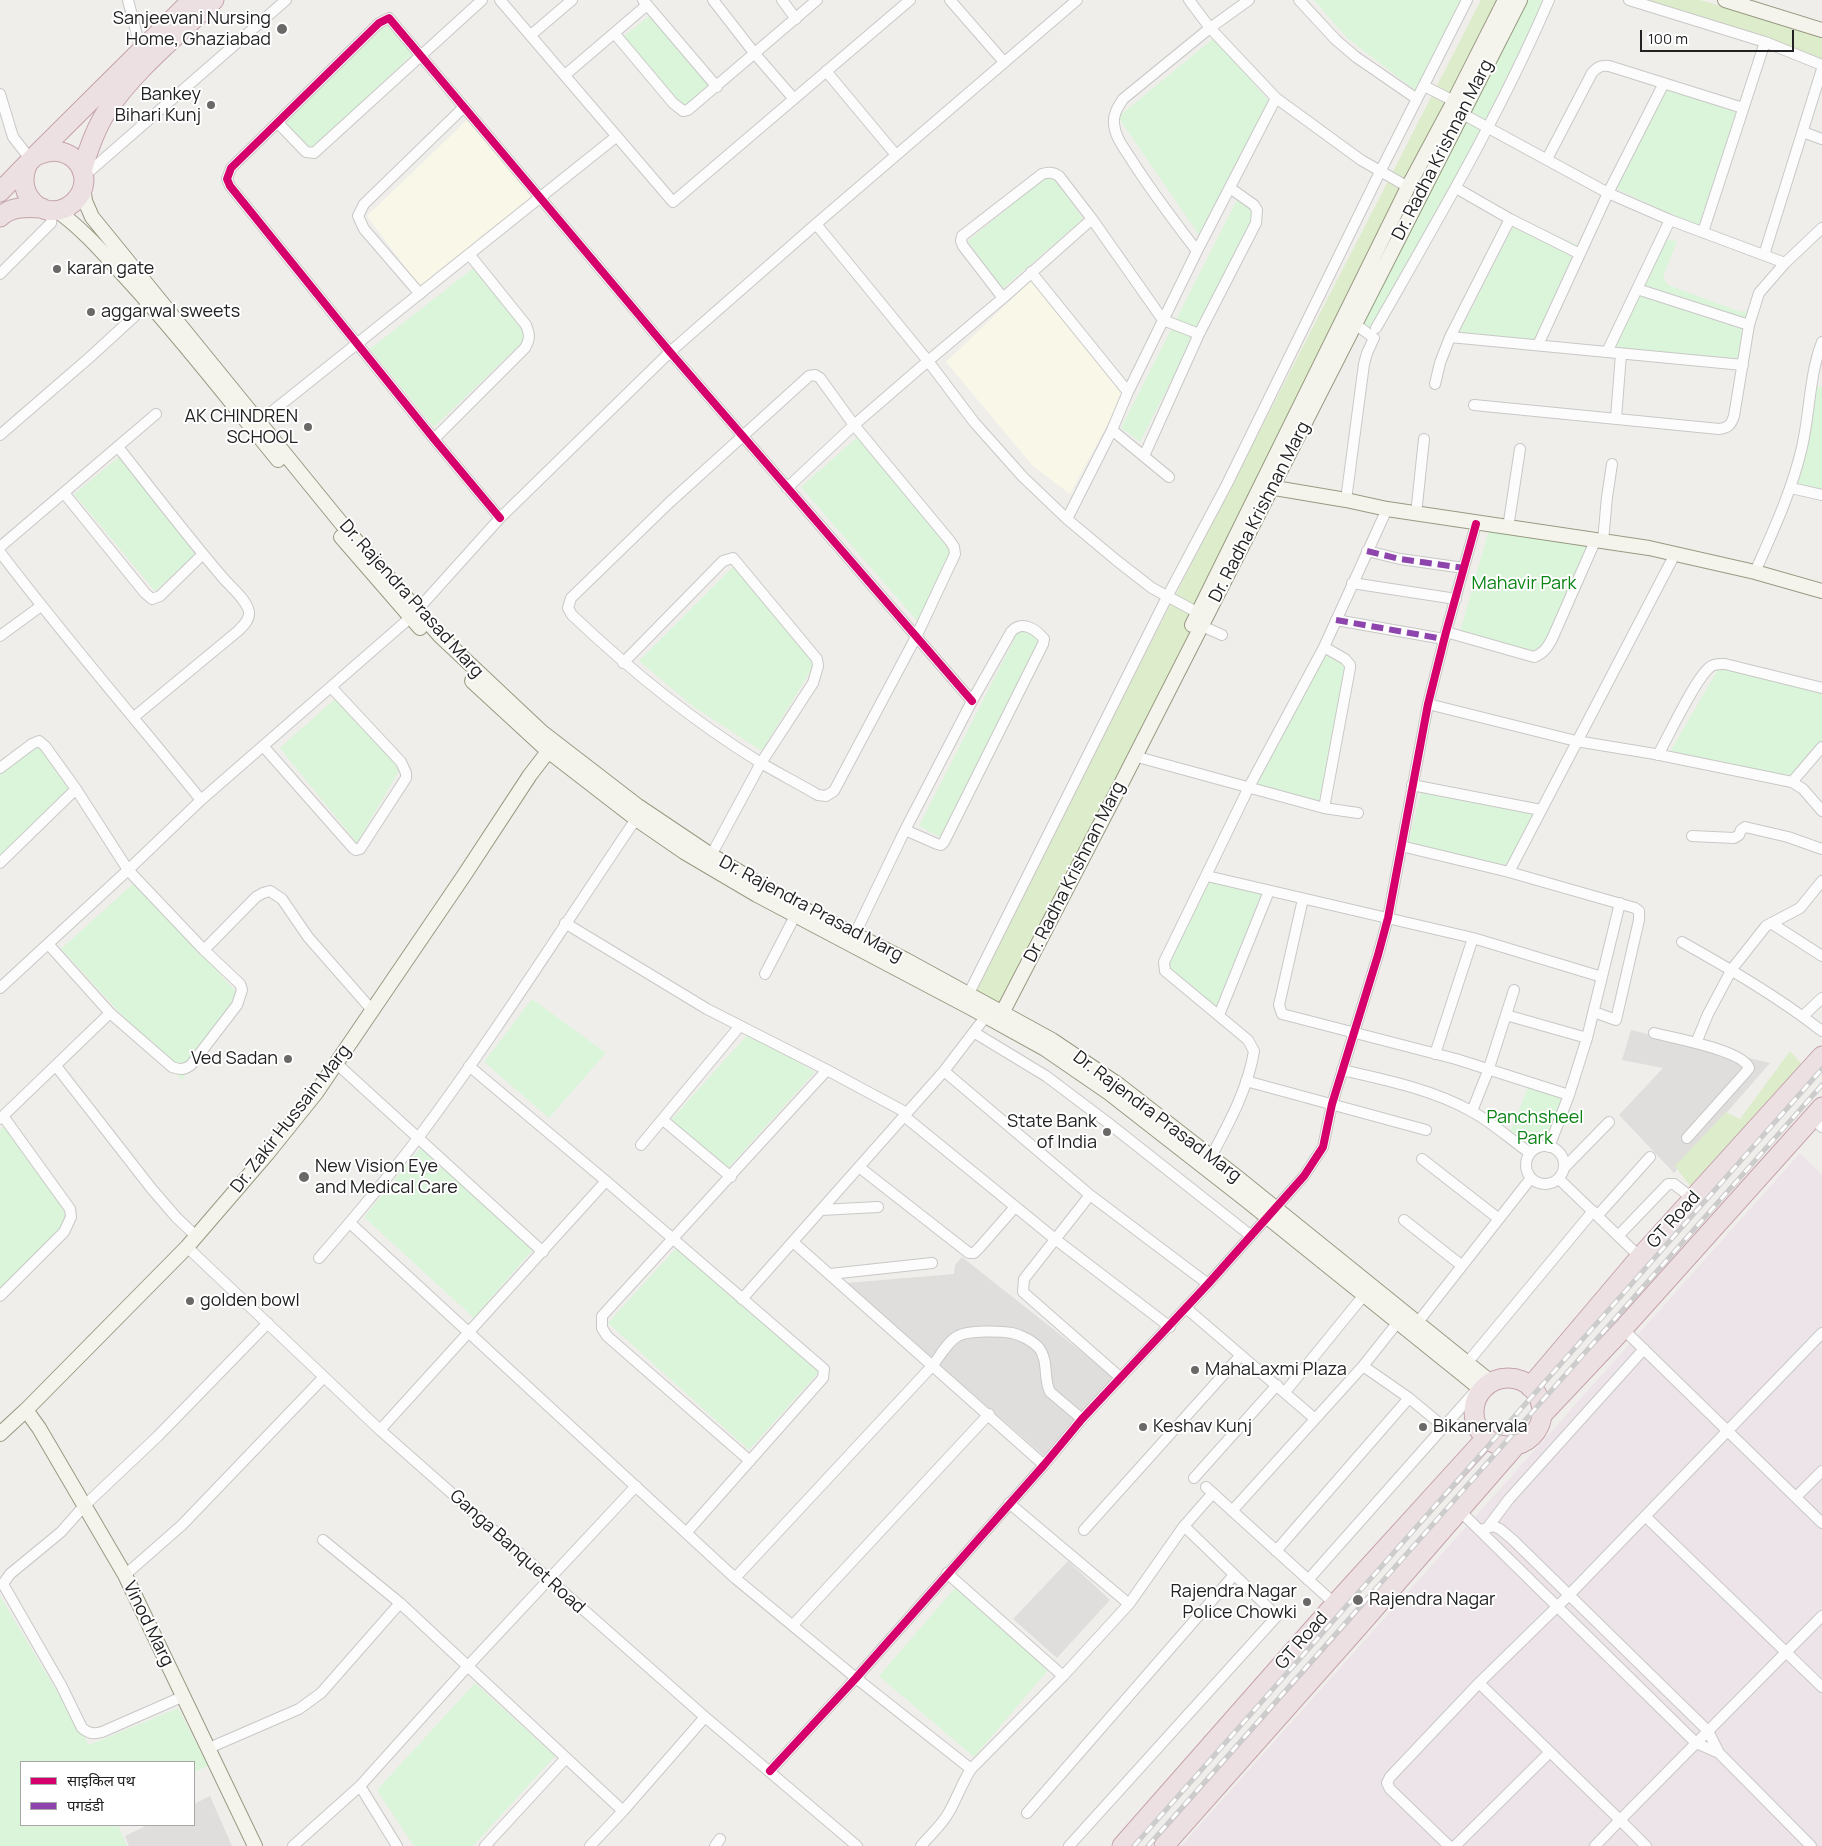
<!DOCTYPE html>
<meta charset="utf-8">
<style>
body{margin:0}
#map{position:relative;width:1822px;height:1846px;overflow:hidden;background:#f0eeeb;font-family:Manrope,"Noto Sans Devanagari",sans-serif}
canvas{display:block}
.legend{position:absolute;left:20px;top:1761px;width:175px;height:65px;box-sizing:border-box;background:#fff;border:1px solid #a7a7a7;margin:0;padding:6px 9px;list-style:none;font-size:15px;color:#222}
.legend li{display:flex;align-items:center;gap:10px;height:25px}
.legend b{width:25px;border:1px solid #a7a7a7}
.scale{position:absolute;left:1640px;top:30px;width:154px;height:22px;box-sizing:border-box;border:2px solid #222;border-top:0;padding-left:6px;font-size:15px;line-height:18px;white-space:nowrap;color:#222;-webkit-text-stroke:4px #fff;paint-order:stroke}
</style>
<div id="map">
<canvas width="1822" height="1846"></canvas>
<ul class="legend">
<li><b style="height:6px;background:#d6006c"></b>साइकिल पथ</li>
<li><b style="height:6px;background:#8e44ad"></b>पगडंडी</li>
</ul>
<div class="scale">100 m</div>
</div>
<script>
const ctx = document.querySelector('canvas').getContext('2d');
ctx.lineJoin = 'round';
function fill(path, color) {
  ctx.fillStyle = color;
  ctx.fill(path, 'evenodd');
}
function trace(path, color, width, dash) {
  ctx.strokeStyle = color;
  ctx.lineWidth = width;
  ctx.lineCap = dash ? 'butt' : 'round';
  ctx.setLineDash(dash || []);
  ctx.stroke(path);
}
function label(font, color, halo, rows, align = 'center') {
  ctx.font = font + ' Manrope,sans-serif';
  ctx.lineWidth = 4;
  ctx.setLineDash([]);
  ctx.textBaseline = 'middle';
  ctx.strokeStyle = halo;
  ctx.fillStyle = color;
  for (const [text, x, y, turn = 0] of rows) {
    ctx.save();
    ctx.translate(x, y);
    ctx.rotate((+turn || 0) * Math.PI / 180);
    ctx.textAlign = isNaN(turn) ? turn : align;
    if (halo) ctx.strokeText(text, 0, 0);
    ctx.fillText(text, 0, 0);
    ctx.restore();
  }
}
const residential = new Path2D(`
 M 1631,1030 L 1770,1063 L 1674,1173 L 1619,1115 L 1663,1068 L 1622,1060 Z
 M 962,1257 L 1115,1378 L 1044,1456 L 846,1283 L 954,1274 L 955,1265 Z
 M 1068,1561 L 1110,1600 L 1057,1658 L 1013,1619 Z
 M 210,1796 L 232,1846 L 129,1846 L 125,1836 L 148,1825 L 194,1825 L 194,1804 Z`);
const industrial = new Path2D(`
 M 1800,1153 L 1822,1175 L 1822,1846 L 1181,1846 Z`);
const education = new Path2D(`
 M 470,117 L 534,195 L 420,287 L 367,216 Z
 M 1036,276 L 1126,390 L 1070,494 L 1033,466 L 946,362 Z`);
const grass = new Path2D(`
 M 1481,0 L 1508,0 L 1006,1008 L 973,989 Z
 M 1629,0 L 1700,0 L 1822,35 L 1822,61 Z
 M 1790,1051 L 1807,1070 L 1696,1194 L 1675,1166 L 1726,1112 L 1740,1119 Z`);
const park = new Path2D(`
 M 1314,0 L 1467,0 L 1420,94 L 1347,38 Z
 M 1525,0 L 1552,0 L 1377,332 L 1359,323 Z
 M 652,14 L 711,85 L 683,107 L 624,36 Z
 M 393,18 L 417,50 L 311,151 L 284,123 Z
 M 1214,38 L 1269,101 L 1202,239 L 1118,117 Z
 M 1666,89 L 1739,113 L 1701,229 L 1615,188 Z
 M 1051,172 L 1083,219 L 1001,290 L 968,241 Z
 M 1240,194 L 1260,207 L 1140,442 L 1121,428 Z
 M 1518,217 L 1586,249 L 1538,345 L 1456,339 Z
 M 1664,240 L 1677,241 L 1663,277 L 1668,285 L 1741,312 L 1751,310 L 1743,361 L 1611,351 Z
 M 476,266 L 532,333 L 434,427 L 370,349 Z
 M 1815,385 L 1822,387 L 1822,493 L 1794,487 Z
 M 861,434 L 957,548 L 919,623 L 801,487 Z
 M 119,457 L 199,552 L 155,591 L 74,494 Z
 M 1490,526 L 1595,549 L 1542,656 L 1460,632 Z
 M 738,562 L 817,660 L 762,751 L 694,707 L 639,661 Z
 M 1020,628 L 1041,639 L 940,837 L 919,826 Z
 M 1324,647 L 1356,661 L 1324,808 L 1249,787 Z
 M 1723,661 L 1822,694 L 1822,742 L 1791,776 L 1668,755 Z
 M 336,698 L 400,769 L 357,843 L 280,748 Z
 M 40,745 L 73,787 L 0,855 L 0,775 Z
 M 1423,783 L 1537,808 L 1506,868 L 1408,844 Z
 M 1210,877 L 1266,890 L 1220,1011 L 1167,966 Z
 M 135,882 L 240,996 L 182,1080 L 61,949 Z
 M 532,999 L 606,1053 L 549,1118 L 484,1062 Z
 M 749,1033 L 815,1072 L 728,1168 L 671,1120 Z
 M 1529,1085 L 1568,1096 L 1553,1144 L 1533,1157 L 1508,1137 Z
 M 8,1122 L 74,1220 L 0,1291 L 0,1130 Z
 M 423,1145 L 535,1247 L 474,1318 L 364,1217 Z
 M 679,1245 L 819,1372 L 749,1450 L 608,1323 Z
 M 955,1588 L 1049,1669 L 974,1757 L 879,1676 Z
 M 0,1596 L 89,1745 L 178,1708 L 208,1766 L 194,1772 L 194,1762 L 21,1762 L 21,1825 L 118,1825 L 127,1846 L 0,1846 Z
 M 475,1683 L 555,1756 L 473,1846 L 414,1846 L 377,1790 Z`);
const street = new Path2D(`
 M 128,0 L 141,51
 M 500,0 L 673,202 L 910,0
 M 643,0 L 717,87
 M 713,0 L 755,54 L 794,99
 M 782,0 L 796,19
 M 950,0 L 1004,62
 M 1189,0 L 1210,28 L 1276,98 L 1361,160 L 1408,187
 M 1299,0 L 1336,40 L 1356,57 L 1417,99
 M 1629,0 L 1765,42 L 1822,65
 M 615,34 L 673,103 L 683,111 L 688,110 L 817,0
 M 531,35 L 572,0
 M 826,71 L 896,155
 M 565,75 L 647,5
 M 1424,86 L 1454,101
 M 0,94 L 13,137 L 31,160
 M 1461,113 L 1608,193 L 1670,220 L 1785,263
 M 278,123 L 306,152 L 314,153 L 482,0
 M 1803,132 L 1822,139
 M 1547,159 L 1592,73 C 1597,67 1601,65 1609,66 L 1743,108
 M 83,177 L 286,0
 M 1456,188 L 1510,219 L 1580,254
 M 816,224 L 928,361 L 974,422 L 1023,477 L 1067,519 L 1116,560 L 1152,588 L 1204,616
 M 1703,232 L 1765,42
 M 1197,251 C 1174,221 1151,191 1131,159 C 1124,148 1115,137 1114,124 C 1113,114 1118,107 1123,99 L 1210,28 L 1249,0
 M 1764,255 L 1822,69
 M 1031,272 L 1128,392
 M 0,274 L 51,223 L 52,210
 M 1637,289 L 1749,325
 M 420,294 L 364,229 L 358,216 L 364,204 L 464,107
 M 1003,298 L 963,246 L 961,241 L 962,236 L 1042,174 C 1049,172 1053,172 1059,176 L 1092,219 L 1163,320 L 1199,334
 M 1376,328 C 1437,221 1500,114 1549,0
 M 1450,337 L 1743,365
 M 1538,345 L 1608,193 L 1664,83
 M 1607,352 L 1670,220
 M 815,375 L 820,378 L 854,425 L 950,541 L 954,547 L 955,554 L 916,637 L 834,791 L 826,796 L 818,795 C 799,784 780,774 761,763 C 693,721 630,670 572,615 L 568,608 L 571,598 L 670,502 L 809,376 Z
 M 1435,384 L 1440,363 L 1450,337 L 1510,219
 M 1474,405 L 1719,429 C 1728,428 1731,425 1734,416 L 1749,325 L 1759,293 L 1785,263 L 1822,228
 M 1616,418 L 1621,354
 M 254,426 L 617,136
 M 1112,430 L 1169,477
 M 0,435 L 89,358 L 149,303
 M 434,439 L 525,348 C 530,339 530,335 526,325 L 469,254
 M 118,447 C 153,491 187,536 224,579 C 231,587 247,600 249,612 C 250,620 243,626 238,631 L 134,717
 M 1144,456 L 1199,334 L 1256,223 L 1257,210 L 1254,205 L 1230,188
 M 787,488 L 854,425 L 928,361 L 1003,298 L 1092,219
 M 1791,488 L 1822,495
 M 64,493 L 145,593 L 152,599 L 160,596 L 203,554
 M 1346,500 L 1364,364 L 1367,353 L 1374,338 L 1355,324
 M 1416,514 L 1424,439
 M 500,518 L 434,439 L 230,186 L 227,179 L 231,168 L 379,23 L 389,18 L 670,352 L 972,701
 M 1067,519 L 1112,430 L 1128,392 L 1197,251 L 1276,98
 M 1508,528 L 1520,449
 M 1603,541 L 1607,497 L 1612,464
 M 0,547 L 156,414
 M 1367,551 L 1400,559 L 1464,568
 M 0,552 C 64,637 134,717 201,800
 M 1755,572 C 1773,531 1792,491 1802,447 C 1810,413 1809,376 1822,342
 M 1352,583 L 1456,599
 M 1336,620 L 1444,639
 M 1202,626 L 1222,635
 M 1446,632 L 1534,657 C 1544,653 1547,648 1552,639 L 1596,539
 M 0,636 L 41,606
 M 623,663 L 723,561 L 733,558 L 817,659 L 818,666 L 813,683 L 761,763 L 708,861
 M 1428,704 L 1576,741 L 1655,754 L 1792,782 L 1803,789 L 1822,811
 M 263,746 L 353,848 L 356,850 L 360,849 L 406,778 L 406,773 L 401,762 L 331,687
 M 1658,755 C 1669,735 1695,679 1710,667 C 1715,663 1720,664 1725,664 L 1822,688
 M 1134,756 L 1324,808 L 1358,813
 M 0,768 L 32,744 L 39,741 L 45,746 L 76,789 L 128,870 L 204,950 L 240,984 L 242,990 L 237,1005 L 191,1065 C 184,1070 180,1070 172,1067 L 110,1013 L 49,945
 M 1792,782 L 1822,747
 M 1412,785 L 1541,810
 M 1324,808 L 1350,668 L 1350,665 L 1345,659 L 1324,647
 M 1692,836 L 1734,838 L 1739,835 L 1741,830 L 1745,827 L 1788,837 L 1822,849
 M 1401,846 L 1509,872 L 1635,908 L 1639,911 L 1639,920 L 1616,1020 L 1594,1012
 M 0,863 L 76,789
 M 1509,872 L 1675,554
 M 1207,876 L 1473,938 L 1602,977
 M 1303,899 L 1279,1005 L 1282,1014 L 1456,1059 L 1569,1095
 M 565,923 L 707,1009 L 827,1070 L 907,1113
 M 1771,923 L 1822,956
 M 852,940 L 905,830 L 972,701 L 1011,632 C 1021,620 1035,628 1044,639 L 1043,644 L 944,842 L 941,845 L 937,844 L 905,830
 M 1682,942 C 1730,969 1778,997 1822,1031
 M 204,950 L 256,897 L 263,893 L 270,891 L 282,899 L 308,937 L 372,1010
 M 765,974 L 795,916
 M 0,988 L 128,870 L 201,800 L 411,617 L 500,518 L 670,352 L 816,224 L 1077,0
 M 968,995 L 1167,597 L 1227,484 L 1380,172 L 1467,0
 M 1219,1015 L 1269,891
 M 1506,1015 L 1587,1038
 M 1803,1016 L 1822,998
 M 975,1033 L 1046,1076 L 1107,1122 L 1250,1235
 M 1654,1033 C 1673,1038 1743,1050 1749,1068 L 1746,1072 L 1687,1138
 M 1696,1043 L 1708,1014 L 1732,969 L 1766,926 L 1800,908 L 1822,881
 M 1435,1054 L 1473,938
 M 336,1063 L 543,1252
 M 56,1066 L 151,1188 L 176,1217 L 196,1236
 M 469,1066 L 606,1181 L 824,1369 L 823,1378 L 686,1533
 M 1342,1070 C 1386,1080 1431,1089 1471,1111 C 1492,1122 1511,1140 1530,1153
 M 944,1071 L 1090,1195 L 1208,1284
 M 1246,1081 L 1426,1130
 M 1472,1111 L 1488,1071 L 1514,990
 M 904,1116 L 1055,1239 L 1170,1327
 M 1812,1118 L 1822,1127
 M 0,1119 L 110,1013
 M 663,1120 L 731,1177
 M 641,1145 L 739,1027
 M1526 1165a19 19 0 1 1 38 0a19 19 0 1 1-38 0Z
 M 1549,1147 L 1569,1095 L 1587,1038 L 1620,903
 M 1211,1157 C 1229,1123 1248,1089 1254,1051 L 1248,1040 L 1165,971 L 1164,962 L 1249,787 L 1324,647 L 1387,509
 M 1422,1159 L 1499,1219
 M 859,1167 L 969,1253 L 974,1253 L 980,1247 L 1015,1207
 M 1564,1168 L 1609,1122
 M 1559,1179 L 1640,1257
 M 1090,1195 L 1024,1279 L 1023,1292 L 1121,1378
 M 821,1210 L 878,1207
 M 1598,1215 L 1650,1157
 M 1404,1220 L 1461,1265
 M 350,1223 L 735,1578 L 856,1678 L 971,1769
 M 1619,1235 L 1668,1184 L 1674,1184 L 1693,1199
 M 793,1242 L 1044,1465
 M 187,1247 L 380,1430 L 705,1717 L 857,1846
 M 319,1258 C 353,1219 387,1179 418,1138 C 495,1035 564,925 636,819
 M 830,1274 L 932,1263
 M 0,1296 L 64,1232 L 71,1217 L 70,1209 L 3,1116
 M 742,1299 L 944,1071 L 986,1016
 M 1186,1308 L 1314,1418
 M 1418,1322 L 1531,1178
 M 1623,1329 L 1822,1523
 M 1467,1363 L 1593,1211
 M 1363,1366 L 1409,1398
 M 1285,1392 L 1364,1295
 M 380,1430 L 606,1181
 M 750,1461 L 607,1336 L 602,1328 L 602,1316 L 827,1070
 M 1194,1478 L 1277,1385
 M 1206,1487 L 1335,1604
 M 1796,1497 L 1822,1471
 M 1009,1503 L 1129,1604
 M 1232,1511 L 1363,1366 L 1398,1322
 M 1460,1511 L 1696,1743 L 1719,1753
 M 1646,1517 L 1822,1687
 M 1488,1527 L 1509,1499 L 1644,1349
 M 1084,1530 L 1241,1355
 M 1481,1530 L 1493,1526 L 1500,1529 L 1513,1540 L 1708,1731 L 1719,1753 L 1811,1846
 M 323,1540 L 400,1603 L 623,1811
 M 1276,1551 L 1409,1398 L 1444,1427
 M 947,1573 L 1063,1676
 M 125,1575 L 182,1525 L 324,1377
 M 735,1578 L 933,1365 C 940,1356 948,1341 958,1336 C 968,1330 1001,1331 1012,1333 C 1021,1335 1033,1341 1039,1348 C 1049,1361 1043,1378 1050,1392 L 1082,1419
 M 1308,1580 L 1479,1387
 M 793,1625 L 989,1414
 M 1479,1683 L 1620,1820 L 1595,1846
 M 184,1696 L 102,1732 C 94,1734 89,1734 82,1728 L 61,1685 L 3,1584 L 10,1574 L 61,1532 L 84,1506 L 158,1436 L 268,1323
 M 209,1748 L 299,1709 L 321,1693 L 400,1603
 M 770,1771 L 856,1678 L 1044,1465 L 1082,1419 L 1208,1284 L 1304,1176 L 1323,1147 L 1332,1104 L 1378,955 L 1388,918 L 1428,704 L 1446,632 L 1476,524
 M 360,1786 L 397,1846
 M 1027,1813 L 1234,1575
 M 293,1846 L 360,1786 L 467,1667 L 636,1486
 M 485,1846 L 566,1758
 M 590,1846 L 623,1811 L 705,1717
 M 715,1846 L 720,1839
 M 921,1846 C 930,1835 942,1825 949,1812 C 957,1798 962,1783 971,1769 L 1063,1676 L 1129,1604 L 1184,1526 L 1213,1493
 M 1069,1846 L 1277,1616 L 1184,1526
 M 1449,1846 L 1390,1789 L 1387,1783 L 1390,1777 L 1479,1683 L 1569,1595 L 1822,1333
 M 1455,1846 L 1550,1752
 M 1646,1846 L 1620,1820 L 1822,1616`);
const secondary = new Path2D(`
 M 1725,0 L 1822,30
 M 83,185 L 85,201 L 92,217 L 346,529 L 440,636 L 542,732 L 638,806 L 711,855 L 790,902 L 906,960 L 1052,1040 L 1119,1085 L 1237,1177 L 1492,1383
 M 56,210 C 83,229 104,254 127,279 C 180,336 228,399 278,460
 M 1263,486 L 1346,500 L 1387,509 L 1649,548 L 1755,572 L 1822,591
 M 341,537 L 420,628
 M 1192,625 L 1408,187 L 1454,101 L 1505,0
 M 472,681 L 548,751 L 636,819 L 684,852 L 757,895 L 971,1008 L 1045,1049 L 1109,1093 L 1246,1200 L 1482,1390
 M 999,1019 L 1120,786 L 1520,0
 M 26,1410 L 39,1428 L 125,1575 L 255,1846
 M 0,1434 L 26,1410 L 187,1247 L 267,1154 L 316,1093 L 463,877 L 530,775 L 553,745`);
const highway = new Path2D(`
 M 38,155 C 73,139 99,178 74,202 C 48,226 12,197 28,163 L 192,0
 M 82,171 C 88,150 95,129 107,111 C 133,71 180,33 214,0
 M 0,192 L 27,164
 M 0,217 C 11,206 28,207 42,208
 M1474 1412a34 34 0 1 1 68 0a34 34 0 1 1-68 0Z
 M 1530,1387 L 1640,1257 L 1822,1056
 M 1541,1416 L 1623,1329 L 1822,1107
 M 1122,1846 L 1335,1604 L 1486,1438
 M 1164,1846 L 1359,1626 L 1517,1444`);
const rail = new Path2D(`
 M 1134,1846 L 1822,1069
 M 1148,1846 L 1822,1085`);
const quiet = new Path2D(`
 M 1367,551 L 1400,559 L 1464,568
 M 1336,620 L 1444,639`);
const cycleway = new Path2D(`
 M 500,518 L 434,439 L 230,186 L 227,179 L 231,168 L 379,23 L 389,18 L 670,352 L 972,701
 M 770,1771 L 856,1678 L 1044,1465 L 1082,1419 L 1208,1284 L 1304,1176 L 1323,1147 L 1332,1104 L 1378,955 L 1388,918 L 1428,704 L 1446,632 L 1476,524`);
const markers = [
 [282,29,6,"#6a6968"],
 [211,105,5,"#6a6968"],
 [57,269,5,"#6a6968"],
 [91,312,5,"#6a6968"],
 [308,427,5,"#6a6968"],
 [288,1059,5,"#6a6968"],
 [1107,1132,5,"#6a6968"],
 [304,1177,6,"#6a6968"],
 [190,1301,5,"#6a6968"],
 [1195,1370,5,"#6a6968"],
 [1143,1427,5,"#6a6968"],
 [1423,1427,5,"#6a6968"],
 [1358,1600,6,"#6a6968"],
 [1307,1602,5,"#6a6968"]
];
const poiNames = [
 ["Sanjeevani Nursing",271,19,"right"],
 ["Home, Ghaziabad",271,40,"right"],
 ["Bankey",201,95,"right"],
 ["Bihari Kunj",201,116,"right"],
 ["karan gate",67,269],
 ["aggarwal sweets",101,312],
 ["AK CHINDREN",298,417,"right"],
 ["SCHOOL",298,438,"right"],
 ["Ved Sadan",278,1059,"right"],
 ["State Bank",1097,1122,"right"],
 ["of India",1097,1143,"right"],
 ["New Vision Eye",315,1167],
 ["and Medical Care",315,1188],
 ["golden bowl",200,1301],
 ["MahaLaxmi Plaza",1205,1370],
 ["Keshav Kunj",1153,1427],
 ["Bikanervala",1433,1427],
 ["Rajendra Nagar",1297,1592,"right"],
 ["Police Chowki",1297,1613,"right"],
 ["Rajendra Nagar",1369,1600]
];
const streetNames = [
 ["Dr. Radha Krishnan Marg",1443,150,-63],
 ["Dr. Radha Krishnan Marg",1260,512,-63],
 ["Dr. Rajendra Prasad Marg",411,599,48],
 ["Dr. Radha Krishnan Marg",1075,872,-63],
 ["Dr. Rajendra Prasad Marg",811,909,28],
 ["Dr. Rajendra Prasad Marg",1157,1117,37],
 ["Dr. Zakir Hussain Marg",291,1119,-52],
 ["GT Road",1674,1220,-48],
 ["Ganga Banquet Road",517,1552,42],
 ["Vinod Marg",148,1624,64],
 ["GT Road",1302,1641,-49]
];
const parkNames = [
 ["Mahavir Park",1524,584],
 ["Panchsheel",1535,1118],
 ["Park",1535,1139]
];
fill(residential, '#dfdedc');
fill(industrial, '#ede4e9');
fill(education, '#f8f7e8');
fill(grass, '#ddeccb');
fill(park, '#daf5da');
trace(street, '#c9c8c7', 12);
trace(secondary, '#999a82', 16);
trace(highway, '#c5a2ac', 21);
trace(street, '#fdfcfc', 10);
trace(secondary, '#f4f4ed', 14);
trace(highway, '#ece0e2', 19);
trace(rail, '#ccc', 5);
trace(rail, '#fff', 3, [9]);
trace(quiet, '#8e44ad', 6, [12, 6]);
trace(cycleway, '#d6006c', 8);
for (const [x, y, r, color] of markers) {
  const dot = new Path2D();
  dot.arc(x, y, r, 0, 2 * Math.PI);
  ctx.fillStyle = color;
  ctx.fill(dot);
  trace(dot, '#fff', 2);
}
label('18px', '#222', '#fff', poiNames, 'left');
label('18px', '#222', '#fff', streetNames);
label('18px', '#0c8416', '#fff', parkNames);
</script>
